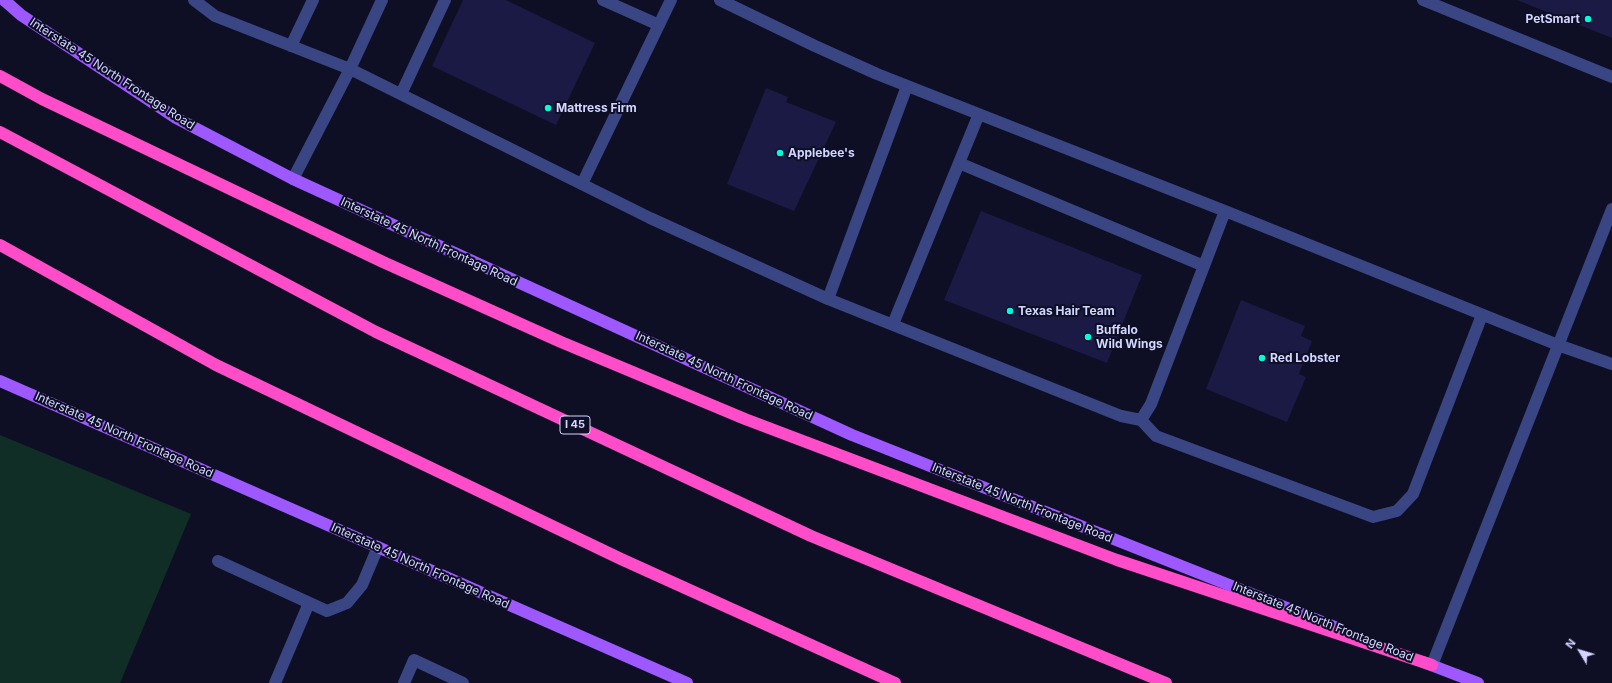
<!DOCTYPE html>
<style>
body{margin:0}
#map{position:relative;width:1612px;height:683px;overflow:hidden;background:#0e0f24;font-family:Inter,sans-serif}
canvas{display:block}
.north{position:absolute;left:1560px;top:631px;width:40px;height:40px;-webkit-text-stroke:3px #0e0f24;paint-order:stroke;rotate:308deg;font-size:11px;font-weight:700;line-height:16px;text-align:center;color:#d1d5ff}
.north::after{content:'';display:block;margin:auto;width:14px;height:18px;background:#d1d5ff;clip-path:polygon(50% 0,100% 100%,50% 72%,0 100%)}
</style>
<div id="map">
<canvas width="1612" height="683"></canvas>
<div class="north">N</div>
</div>
<script>
const ctx = document.querySelector('canvas').getContext('2d');
ctx.lineJoin = 'round';
function fill(path, color) {
  ctx.fillStyle = color;
  ctx.fill(path, 'evenodd');
}
function trace(path, color, width, dash) {
  ctx.strokeStyle = color;
  ctx.lineWidth = width;
  ctx.lineCap = dash ? 'butt' : 'round';
  ctx.setLineDash(dash || []);
  ctx.stroke(path);
}
function label(font, color, halo, rows, align = 'center') {
  ctx.font = font + ' Inter,sans-serif';
  ctx.lineWidth = 4;
  ctx.setLineDash([]);
  ctx.textBaseline = 'middle';
  ctx.strokeStyle = halo;
  ctx.fillStyle = color;
  for (const [text, x, y, turn = 0] of rows) {
    ctx.save();
    ctx.translate(x, y);
    ctx.rotate((+turn || 0) * Math.PI / 180);
    ctx.textAlign = isNaN(turn) ? turn : align;
    if (halo) ctx.strokeText(text, 0, 0);
    ctx.fillText(text, 0, 0);
    ctx.restore();
  }
}
const green = new Path2D(`
 M 0,435 L 191,514 L 120,683 L 0,683 Z`);
const building = new Path2D(`
 M 463,0 L 506,0 L 595,43 L 556,125 L 432,66 Z
 M 1517,0 L 1612,0 L 1612,38 Z
 M 766,88 L 788,97 L 786,102 L 836,122 L 794,211 L 727,184 Z
 M 981,211 L 1142,275 L 1107,363 L 944,300 Z
 M 1241,300 L 1305,326 L 1301,336 L 1312,341 L 1299,374 L 1306,377 L 1287,422 L 1206,389 Z`);
const minor = new Path2D(`
 M 194,0 L 215,16 L 350,69 L 650,218 L 828,299 L 1121,416 L 1141,420 L 1151,404 L 1225,211
 M 603,0 L 659,25
 M 720,0 L 815,46 L 877,74 L 1225,211 L 1558,345 L 1612,364
 M 1423,0 L 1612,77
 M 291,46 L 313,0
 M 401,94 L 445,0
 M 959,163 L 1204,266
 M 293,179 L 350,69 L 382,0
 M 582,184 L 671,0
 M 828,299 L 907,86
 M 893,324 L 979,114
 M 1141,420 L 1156,436 L 1373,517 L 1397,511 L 1413,494 L 1482,315
 M 218,561 L 327,611 L 347,603 L 362,585 L 378,547
 M 1432,665 L 1612,209
 M 275,683 L 309,603
 M 404,683 L 414,660 L 463,683`);
const major = new Path2D(`
 M 4,0 L 21,15 L 176,118 L 293,179 L 852,435 L 1340,629
 M 0,381 L 687,683
 M 1423,662 L 1478,683`);
const highway = new Path2D(`
 M 0,76 L 42,99 L 383,262 L 561,342 L 745,419 L 1117,560 L 1432,665
 M 0,132 L 376,332 L 811,536 L 1166,683
 M 0,245 L 216,365 L 621,559 L 895,683`);
const markers = [
 [1588,19,4,"#00fcdf"],
 [548,108,4,"#00fcdf"],
 [780,153,4,"#00fcdf"],
 [1010,311,4,"#00fcdf"],
 [1088,337,4,"#00fcdf"],
 [1262,358,4,"#00fcdf"]
];
const shields = [
 [575,425,30]
];
const shieldNames = [
 ["I 45",575,425]
];
const poiNames = [
 ["PetSmart",1580,19,"right"],
 ["Mattress Firm",556,108],
 ["Applebee's",788,153],
 ["Texas Hair Team",1018,311],
 ["Buffalo",1096,330],
 ["Wild Wings",1096,344],
 ["Red Lobster",1270,358]
];
const streetNames = [
 ["Interstate 45 North Frontage Road",112,74,33],
 ["Interstate 45 North Frontage Road",429,242,25],
 ["Interstate 45 North Frontage Road",724,376,25],
 ["Interstate 45 North Frontage Road",124,435,24],
 ["Interstate 45 North Frontage Road",1022,503,22],
 ["Interstate 45 North Frontage Road",420,566,24],
 ["Interstate 45 North Frontage Road",1323,622,22]
];
fill(green, '#112e26');
fill(building, '#1a1a45');
trace(minor, '#394683', 12);
trace(major, '#9d58ff', 12);
trace(highway, '#ff4cc8', 12);
for (const [x, y, r, color] of markers) {
  const dot = new Path2D();
  dot.arc(x, y, r, 0, 2 * Math.PI);
  ctx.fillStyle = color;
  ctx.fill(dot);
  trace(dot, '#0e0f24', 1.5);
}
for (const [x, y, w] of shields) {
  const box = new Path2D();
  box.roundRect(x - w / 2, y - 9, w, 18, 3);
  ctx.fillStyle = '#0e0f24';
  ctx.fill(box);
  trace(box, '#d1d5ff', 1);
}
label('bold 11px', '#d1d5ff', null, shieldNames);
label('bold 12px', '#d1d5ff', '#0e0f24', poiNames, 'left');
label('12px', '#d1d5ff', '#0e0f24', streetNames);
</script>
